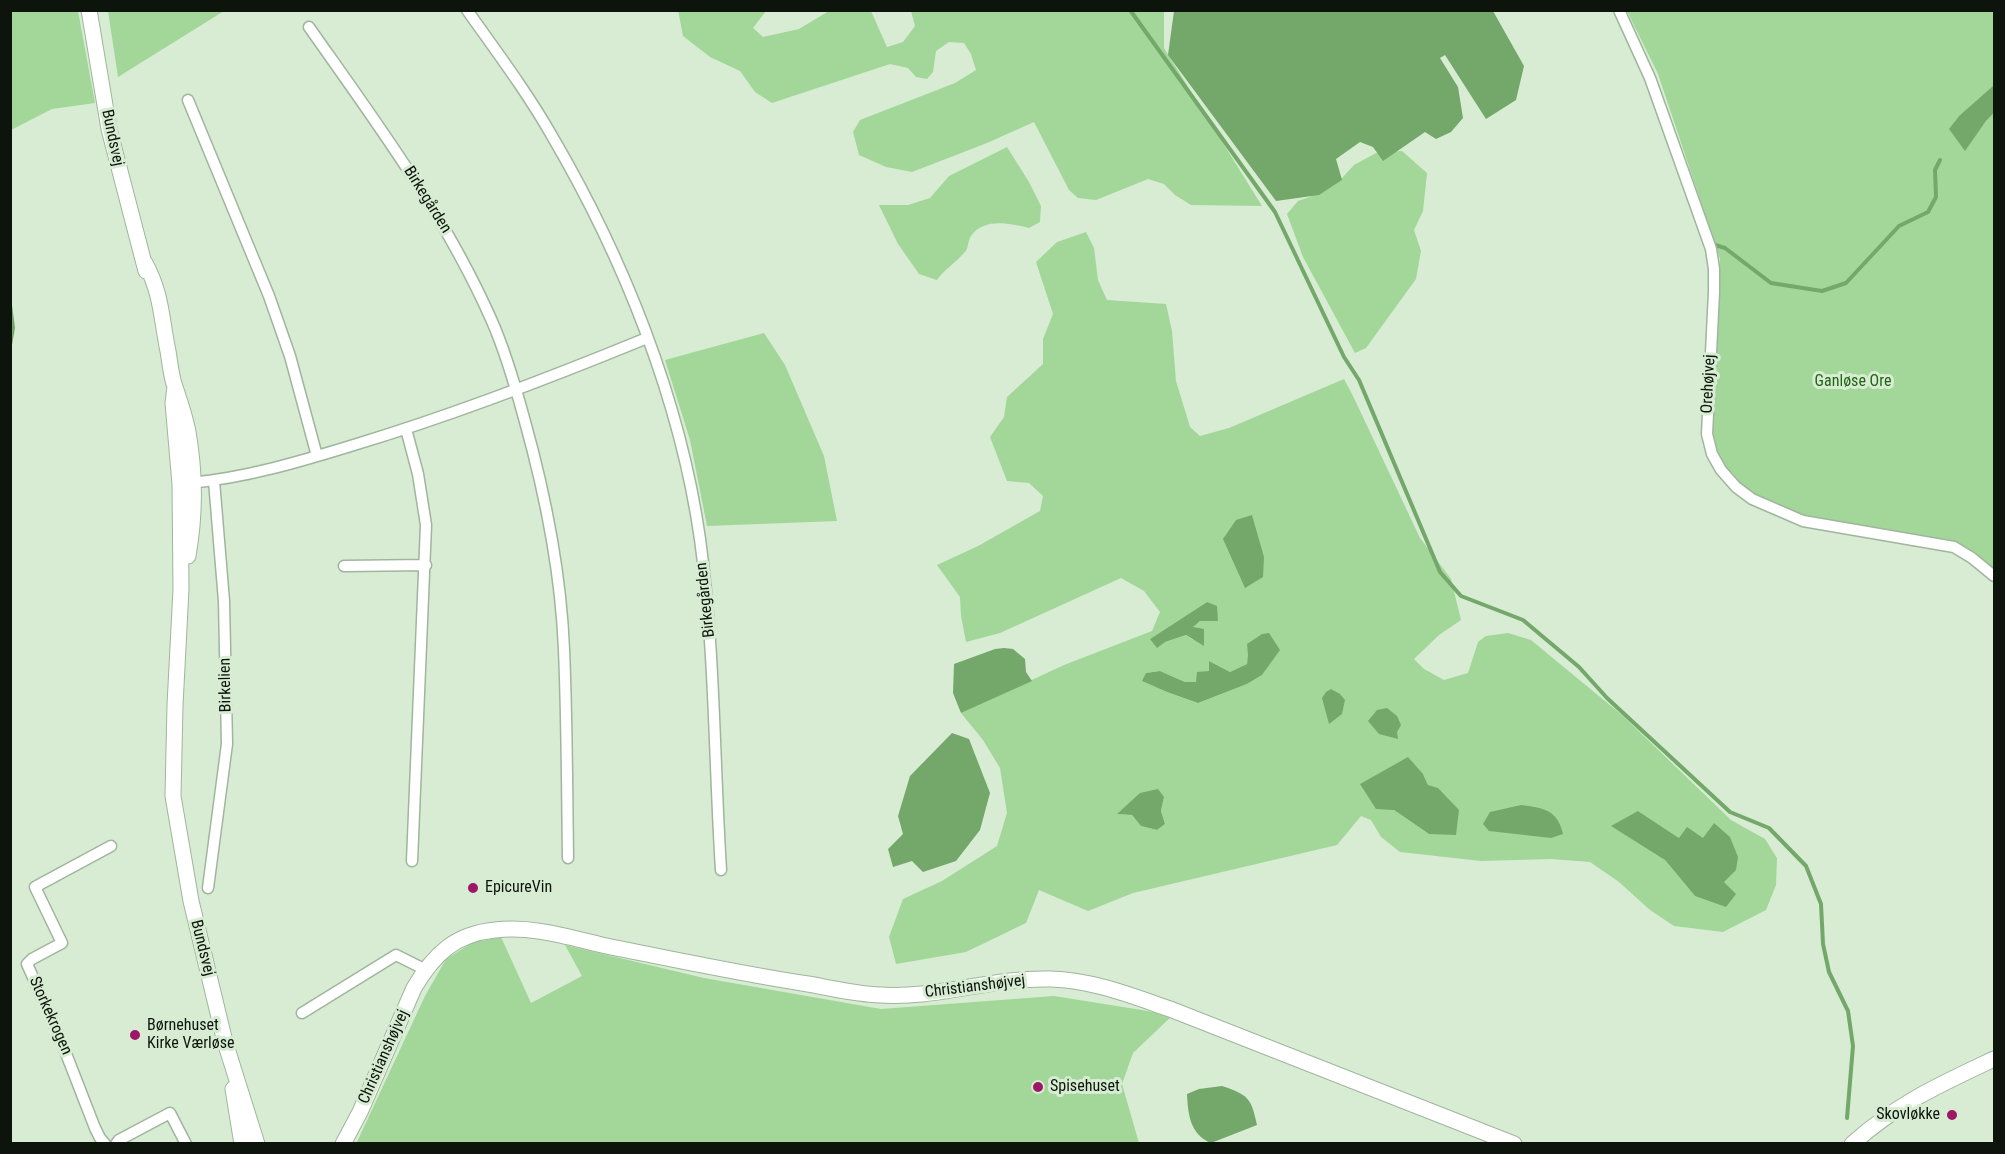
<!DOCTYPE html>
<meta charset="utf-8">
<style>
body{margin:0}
#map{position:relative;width:2005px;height:1154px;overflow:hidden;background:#d7ecd3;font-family:"Roboto Condensed",sans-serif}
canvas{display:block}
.frame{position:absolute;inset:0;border:12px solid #0c140b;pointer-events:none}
</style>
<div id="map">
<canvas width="2005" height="1154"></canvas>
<div class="frame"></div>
</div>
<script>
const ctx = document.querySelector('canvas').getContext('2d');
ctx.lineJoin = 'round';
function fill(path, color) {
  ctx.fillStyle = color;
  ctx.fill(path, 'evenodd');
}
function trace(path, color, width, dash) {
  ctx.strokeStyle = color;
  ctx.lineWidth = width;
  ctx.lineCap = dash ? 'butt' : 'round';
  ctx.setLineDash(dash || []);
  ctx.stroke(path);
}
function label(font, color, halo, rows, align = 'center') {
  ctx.font = font + ' "Roboto Condensed",sans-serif';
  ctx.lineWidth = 6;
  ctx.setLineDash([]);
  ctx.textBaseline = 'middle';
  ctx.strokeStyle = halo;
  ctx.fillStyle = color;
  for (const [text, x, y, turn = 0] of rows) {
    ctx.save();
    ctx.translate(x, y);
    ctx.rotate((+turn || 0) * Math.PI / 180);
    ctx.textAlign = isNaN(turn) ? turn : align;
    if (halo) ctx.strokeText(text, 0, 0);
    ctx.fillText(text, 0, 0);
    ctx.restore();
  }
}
const green = new Path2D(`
 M 11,10 L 78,11 L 95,103 L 52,109 L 11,130 Z
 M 678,10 L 766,11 L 753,28 L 763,37 L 799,29 L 829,11 L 871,11 L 887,47 L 903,42 L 915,26 L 911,11 L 1164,11 L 1164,48 L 1262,206 L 1191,205 L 1175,195 L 1164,184 L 1148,179 L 1096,200 L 1078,198 L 1069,190 L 1034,122 L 987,143 L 912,172 L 886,167 L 859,155 L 853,132 L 860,120 L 955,83 L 976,70 L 971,54 L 964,43 L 949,42 L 936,51 L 933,72 L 927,79 L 916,77 L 908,68 L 890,64 L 772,103 L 755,92 L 740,71 L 710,57 L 683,36 Z
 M 108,11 L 108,10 L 224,11 L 118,77 Z
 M 1627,11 L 1994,11 L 1994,85 L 1960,115 L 1965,150 L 1986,121 L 1994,113 L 1994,577 L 1945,542 L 1804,517 L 1742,491 L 1722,467 L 1709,434 L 1720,259 L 1658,74 Z
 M 1007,147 L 1029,182 L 1041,206 L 1040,222 L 1029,228 C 1010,224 985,217 971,236 C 967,242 969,249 964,253 C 955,263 945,269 937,280 L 919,274 L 898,244 L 879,205 L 908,205 L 930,198 L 949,176 Z
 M 1402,151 L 1427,173 L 1423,211 L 1414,230 L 1421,251 L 1416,279 L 1366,348 L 1355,353 L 1303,257 L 1287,214 L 1298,201 L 1318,194 L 1342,178 L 1354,165 L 1378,152 Z
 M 1086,232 L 1094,248 L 1098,280 L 1107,300 L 1166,304 L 1172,331 L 1176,381 L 1190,427 L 1200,436 L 1229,428 L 1344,379 L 1353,396 L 1420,538 L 1451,579 L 1461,620 L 1439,635 L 1414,659 L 1424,669 L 1444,680 L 1468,673 L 1478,642 L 1486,636 L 1508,633 L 1531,640 L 1622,715 L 1731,820 L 1765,839 L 1777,858 L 1776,885 L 1766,910 L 1723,932 L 1674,926 L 1650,910 L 1619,882 L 1590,862 L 1551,859 L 1481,861 L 1400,852 L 1381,837 L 1371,820 L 1361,816 L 1337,845 L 1133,893 L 1088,911 L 1039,890 L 1026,923 L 966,952 L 896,964 L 889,937 L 903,899 L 942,881 L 997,846 L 1007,813 L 1000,768 L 983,740 L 961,713 L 1064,665 L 1152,631 L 1160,612 L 1144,591 L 1121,578 L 1000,633 L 966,642 L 961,616 L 960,597 L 937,565 L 978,546 L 1040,511 L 1043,496 L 1029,483 L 1007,481 L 990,437 L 1004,417 L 1007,397 L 1043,364 L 1043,339 L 1053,314 L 1036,262 L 1057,242 ZM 1207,602 L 1200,621 L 1192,627 L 1193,640 L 1186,635 L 1165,642 L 1150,639 ZM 1247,644 L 1274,657 L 1262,675 L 1247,684 L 1198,703 L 1167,692 L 1143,681 L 1146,673 L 1160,671 L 1185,682 L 1196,682 L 1209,672 L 1209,661 L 1230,672 L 1247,664 L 1249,655 ZM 1423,774 L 1428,785 L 1429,834 L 1394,810 ZM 1164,797 L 1161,811 L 1165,824 L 1157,830 L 1141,826 L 1132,815 L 1118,814 L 1128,805 ZM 1521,805 L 1551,838 L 1533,835 ZM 1638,811 L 1679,838 L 1703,839 L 1714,823 L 1724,882 L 1695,896 L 1665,860 Z
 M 764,333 L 785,365 L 824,456 L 837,521 L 707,526 L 690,440 L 665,360 Z
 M 501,937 L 531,1003 L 582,976 L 565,945 L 704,978 L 881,1009 L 1054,996 L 1173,1015 L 1133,1053 L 1122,1084 L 1139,1143 L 356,1144 L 425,996 L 446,959 L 472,943 Z`);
const water = new Path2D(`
 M 1493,11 L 1524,66 L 1516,100 L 1486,119 L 1445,55 L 1440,58 L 1458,87 L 1463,118 L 1451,132 L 1436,139 L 1425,132 L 1383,161 L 1373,147 L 1360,142 L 1336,159 L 1342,180 L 1319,195 L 1276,201 L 1168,55 L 1174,11 Z
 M 1994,85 L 1994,113 L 1986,121 L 1965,151 L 1949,129 L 1960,115 Z
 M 1252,515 L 1264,557 L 1263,577 L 1245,588 L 1223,539 L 1236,520 Z
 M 1207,602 L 1217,606 L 1218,621 L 1200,621 L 1193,627 L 1204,629 L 1204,646 L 1186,635 L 1165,642 L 1157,648 L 1150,639 Z
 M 1269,633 L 1280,650 L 1262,675 L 1247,684 L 1198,703 L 1167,692 L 1142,681 L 1146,673 L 1160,671 L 1185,682 L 1196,682 L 1197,672 L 1209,671 L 1209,661 L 1230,672 L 1247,664 L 1248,655 L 1247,644 L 1262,634 Z
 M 1004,648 L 1013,649 L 1025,659 L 1026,672 L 1032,681 L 961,713 L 953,693 L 954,664 L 995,649 Z
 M 1331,689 L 1340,694 L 1345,700 L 1342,714 L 1329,724 L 1322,698 L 1326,692 Z
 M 1387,708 L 1397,716 L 1401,725 L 1397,732 L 1398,739 L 1379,734 L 1368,721 L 1377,710 Z
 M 952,733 L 969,739 L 990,793 L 980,830 L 956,861 L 923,872 L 912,861 L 893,867 L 888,849 L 903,834 L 898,816 L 910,776 Z
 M 1408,757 L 1423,774 L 1428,785 L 1438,788 L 1459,810 L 1456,835 L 1429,834 L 1394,810 L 1376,809 L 1360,784 Z
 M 1158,789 L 1164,797 L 1161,811 L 1165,824 L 1157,830 L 1141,826 L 1132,815 L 1117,814 L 1140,793 Z
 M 1521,805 C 1543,808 1557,809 1563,834 L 1551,838 L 1489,831 L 1483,824 L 1490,812 Z
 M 1638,811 L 1679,838 L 1687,827 L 1703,838 L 1714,823 L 1730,837 L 1738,857 L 1736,870 L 1724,882 L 1736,894 L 1726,907 L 1695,896 L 1665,860 L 1611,826 Z
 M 1222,1086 C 1248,1095 1251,1097 1257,1125 L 1211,1143 C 1190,1134 1188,1115 1187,1094 L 1199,1089 Z`);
const stream = new Path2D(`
 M 1130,10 L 1275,212 L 1344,357 L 1359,380 L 1440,572 L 1461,596 L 1523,620 L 1579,667 L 1607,698 L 1730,812 L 1769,828 L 1806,866 L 1821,904 L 1823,944 L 1829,972 L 1848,1011 L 1853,1046 L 1847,1118
 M 1715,245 L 1725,248 L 1771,283 L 1822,291 L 1846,283 L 1899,226 L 1928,212 L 1936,197 L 1935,170 L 1940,160
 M 10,305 L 13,328 L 10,345`);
const street = new Path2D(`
 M 467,10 C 496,51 527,92 552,136 C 623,257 680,399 700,539 C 715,649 714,760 721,870
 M 1619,10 L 1650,78 L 1711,249 L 1714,269 L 1714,292 L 1707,434 L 1712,454 L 1721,470 L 1736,487 L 1752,499 L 1803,521 L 1954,547 L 1972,558 L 1994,576
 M 309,27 C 375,121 444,213 491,319 C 505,350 515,385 524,418 C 545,493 561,571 564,650 C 567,719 567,789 568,858
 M 188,100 L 269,296 L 290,356 L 317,456
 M 406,429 L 418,474 L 426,525 L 412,861
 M 189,483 C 246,478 302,461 357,444 C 456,414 552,377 647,338
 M 344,566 L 426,565
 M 208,888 L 227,744 L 224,601 L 214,481
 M 302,1013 L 396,955 L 426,970
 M 105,1144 L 100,1138 L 95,1128 L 58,1033 L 27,964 L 32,959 L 62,943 L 35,887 L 111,846
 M 116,1144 L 119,1140 L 170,1113 L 186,1144`);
const secondary = new Path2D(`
 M 89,10 L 109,129 L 146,271
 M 145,263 C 162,294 161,318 168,351 C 170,363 171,376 175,387 C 180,402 185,416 188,432 C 195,472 195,516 188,556
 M 175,387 L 173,403 L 180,484 L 181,589 L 175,705 L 173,796 L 191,901 L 225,1042 L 257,1144
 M 233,1089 L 242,1144
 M 343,1144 L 360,1112 L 414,988 C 434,954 455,934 495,930 C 533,925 574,939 611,947 C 677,960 742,974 808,984 C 831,988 856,994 880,995 C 937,999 993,977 1051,979 C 1092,980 1132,996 1170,1009 L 1514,1144
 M 1852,1144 C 1898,1103 1941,1084 1994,1059`);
const markers = [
 [473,888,6,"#9d1767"],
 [135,1035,6,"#9d1767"],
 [1038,1087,6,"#9d1767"],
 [1952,1115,6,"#9d1767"]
];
const streetNames = [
 ["Bundsvej",112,138,78],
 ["Birkegården",427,200,58],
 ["Orehøjvej",1709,384,-87],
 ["Birkegården",706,600,-96],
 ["Birkelien",226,685,-91],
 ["Bundsvej",202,948,76],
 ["Christianshøjvej",975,987,-7],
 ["Storkekrogen",50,1016,66],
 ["Christianshøjvej",384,1057,-66]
];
const parkNames = [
 ["Ganløse Ore",1853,382]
];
const poiNames = [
 ["EpicureVin",485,888],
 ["Børnehuset",147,1026],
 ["Kirke Værløse",147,1044],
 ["Spisehuset",1050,1087],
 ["Skovløkke",1940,1115,"right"]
];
fill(green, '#a2d799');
fill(water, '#73a86a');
trace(stream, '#73a86a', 4);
trace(street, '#a0b59d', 13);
trace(secondary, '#a0b59d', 17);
trace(street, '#fff', 10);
trace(secondary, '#fff', 15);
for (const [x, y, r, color] of markers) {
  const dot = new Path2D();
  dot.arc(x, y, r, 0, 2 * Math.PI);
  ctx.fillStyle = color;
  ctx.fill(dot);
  trace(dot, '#d7ecd3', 2);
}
label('16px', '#0c140b', '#d7ecd3', streetNames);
label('16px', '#1f6512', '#d7ecd3', parkNames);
label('16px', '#0c140b', '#d7ecd3', poiNames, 'left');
</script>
